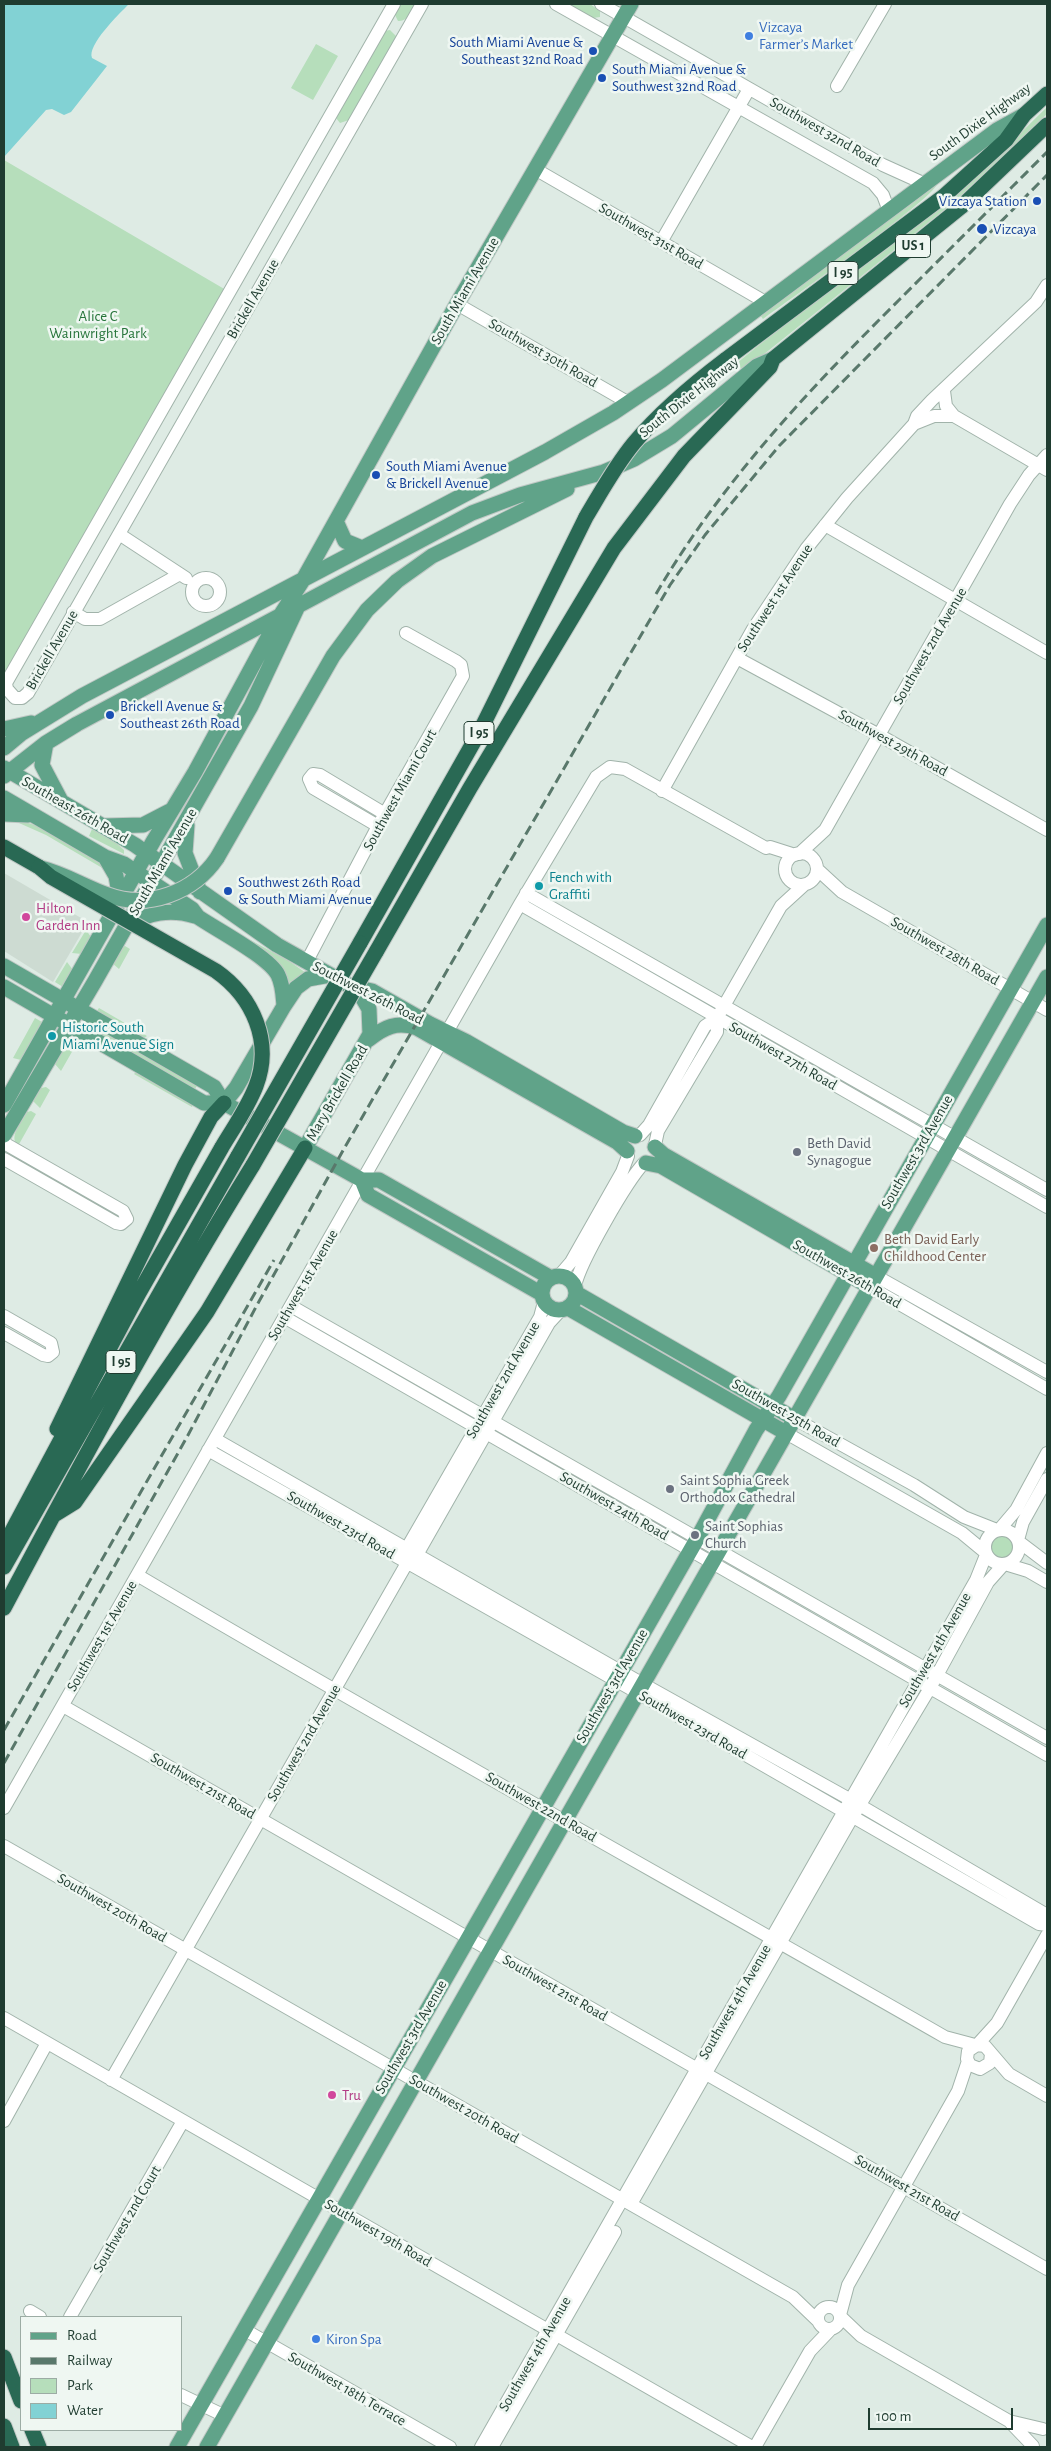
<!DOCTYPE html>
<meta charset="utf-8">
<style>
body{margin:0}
#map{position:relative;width:1051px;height:2451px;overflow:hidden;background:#deebe4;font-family:"Alegreya Sans",sans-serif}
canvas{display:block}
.frame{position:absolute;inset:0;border:5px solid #1f3c30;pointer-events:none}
.legend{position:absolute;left:20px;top:2316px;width:162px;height:115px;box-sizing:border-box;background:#eff7f2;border:1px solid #9caca4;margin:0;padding:6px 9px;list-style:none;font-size:15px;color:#1f3c30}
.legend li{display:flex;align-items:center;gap:10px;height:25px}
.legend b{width:25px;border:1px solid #9caca4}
.scale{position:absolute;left:868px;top:2408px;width:145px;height:22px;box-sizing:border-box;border:2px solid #1f3c30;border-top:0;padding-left:6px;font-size:15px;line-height:18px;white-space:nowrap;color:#1f3c30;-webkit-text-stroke:4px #eff7f2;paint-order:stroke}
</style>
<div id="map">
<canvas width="1051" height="2451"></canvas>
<div class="frame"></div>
<ul class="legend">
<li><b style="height:6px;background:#60a389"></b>Road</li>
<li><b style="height:6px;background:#59786b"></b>Railway</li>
<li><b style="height:14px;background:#b6debb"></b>Park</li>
<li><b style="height:14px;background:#82d2d4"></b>Water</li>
</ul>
<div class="scale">100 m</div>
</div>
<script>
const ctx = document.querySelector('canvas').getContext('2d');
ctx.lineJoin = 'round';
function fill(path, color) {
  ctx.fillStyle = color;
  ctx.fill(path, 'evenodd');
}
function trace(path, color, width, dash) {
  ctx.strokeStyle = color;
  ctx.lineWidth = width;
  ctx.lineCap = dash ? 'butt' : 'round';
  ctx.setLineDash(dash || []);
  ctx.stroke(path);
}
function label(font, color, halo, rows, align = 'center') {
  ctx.font = font + ' "Alegreya Sans",sans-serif';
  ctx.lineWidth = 5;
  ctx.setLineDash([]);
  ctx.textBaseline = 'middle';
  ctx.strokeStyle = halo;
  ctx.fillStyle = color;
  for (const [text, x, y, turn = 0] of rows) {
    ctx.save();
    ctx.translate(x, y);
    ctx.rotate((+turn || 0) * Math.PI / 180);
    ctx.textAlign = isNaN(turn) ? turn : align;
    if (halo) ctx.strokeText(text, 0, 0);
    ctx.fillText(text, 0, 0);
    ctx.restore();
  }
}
const built = new Path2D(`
 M 4,873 L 88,922 L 53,982 L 4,951 Z`);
const green = new Path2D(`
 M 399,4 L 416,4 C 411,11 408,22 398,21 L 395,15 Z
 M 568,4 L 590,4 L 600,11 L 600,17 L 593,18 Z
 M 390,30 L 397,37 L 349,120 L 340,123 L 336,118 L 384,31 Z
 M 316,44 L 338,56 L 313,100 L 291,88 Z
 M 1047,107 L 1047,114 L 954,202 L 743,371 L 737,363 C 797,313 863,269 924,220 C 968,185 1008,146 1047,107 Z
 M 4,160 L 226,290 L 4,675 Z
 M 937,184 C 932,200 786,302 763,319 L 760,315 Z
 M 20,820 L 37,826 L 99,860 L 104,869 L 46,835 L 19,823 Z
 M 92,829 L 115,842 L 124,850 L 124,854 L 89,836 Z
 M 221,924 L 289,961 L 306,973 L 288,983 Z
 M 86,930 L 91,937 L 82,954 L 72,953 Z
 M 125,946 L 130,949 L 119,969 L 112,963 L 122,947 Z
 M 67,962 L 73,970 L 63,987 L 55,982 Z
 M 99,1008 L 147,1036 L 143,1039 L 96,1012 Z
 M 35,1018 L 42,1022 L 21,1060 L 13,1058 Z
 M 95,1026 L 198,1084 L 195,1089 L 93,1030 Z
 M 70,1038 L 77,1043 L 61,1071 L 55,1064 Z
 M 138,1070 L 194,1102 L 192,1107 L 134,1074 Z
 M 46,1087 L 50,1090 L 40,1108 L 33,1101 L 41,1088 Z
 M 31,1111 L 36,1114 L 18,1146 C 8,1136 22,1122 27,1112 Z
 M 17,1156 L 117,1213 L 117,1215 L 115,1217 L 15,1160 Z
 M990 1547a12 12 0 1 1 24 0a12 12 0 1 1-24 0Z`);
const water = new Path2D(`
 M 4,4 L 129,4 C 119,14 87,45 92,58 L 107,66 L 71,112 L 64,115 L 52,109 L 46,110 L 4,157 Z`);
const minor = new Path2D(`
 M 394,4 L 6,683 L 7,689 L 15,698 L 22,698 L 28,693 L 422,4
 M 556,4 L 873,183 L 883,195 L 889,211
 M 601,4 L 883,165 L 925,184
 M 837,86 L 885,4
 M 535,169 L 767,303
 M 661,242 L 749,89
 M 457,304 L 629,403
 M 944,391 L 946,406 L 954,416 L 1047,470
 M 914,424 L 917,416 L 932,400 L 1036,302 L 1047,285
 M 825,525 L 1047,653
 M 119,534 L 186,578
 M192 592a14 14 0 1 1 28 0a14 14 0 1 1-28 0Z
 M 73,612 L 85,619 L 100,619 L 180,574
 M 737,658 L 879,735 L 1047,830
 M 662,791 L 753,629 L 806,549 L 847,498 L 914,424 L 934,416 L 954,416
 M 378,826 L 313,788 L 309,779 L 313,774 L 320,775 L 385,814
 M785 869a16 16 0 1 1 32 0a16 16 0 1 1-32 0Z
 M 799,854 L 825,830 L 1010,504 L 1029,475 L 1047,455
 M 817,869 L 842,892 L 1047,1010
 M 526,893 L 1047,1190
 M 520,904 L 1047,1207
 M 307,961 L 378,826 L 463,676 L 461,665 L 456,661 L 406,633
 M 640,1135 L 649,1125 L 705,1026 L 717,1018 L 781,906 L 804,885
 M 4,1143 L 123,1211 L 127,1219 L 121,1224 L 116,1223 L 4,1159
 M 655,1145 L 658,1131 L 717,1032 L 717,1018
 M 559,1276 L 571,1262 L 622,1172 L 628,1156
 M 876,1276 L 1047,1372
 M 575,1286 C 580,1262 627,1181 644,1163
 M 870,1287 L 1047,1389
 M 291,1306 L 1047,1738
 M 4,1316 L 51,1343 L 53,1352 L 48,1356 L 43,1355 L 4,1333
 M 284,1317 L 1047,1755
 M 795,1419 L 914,1485 L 964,1517 L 997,1530
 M 786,1433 L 962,1533 L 985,1552
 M 215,1439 L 643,1684 L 844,1796 L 1047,1915
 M 208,1450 L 638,1693 L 1039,1924 L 1047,1925
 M985 1547a17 17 0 1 1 34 0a17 17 0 1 1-34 0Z
 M 999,1530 L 1016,1510 L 1047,1453
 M 1018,1540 L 1023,1522 L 1047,1479
 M 1018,1541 L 1047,1563
 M 407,1555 L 407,1548 L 540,1317 L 544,1302
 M 1005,1564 L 1028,1571 L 1047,1582
 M 137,1575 C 405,1733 676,1883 945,2037 L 975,2045
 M 63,1706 L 1047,2269
 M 4,1808 L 520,904 L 596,777 L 610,767 L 625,769 L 766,848 L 770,847 L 795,855
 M 4,1846 L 793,2297 L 818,2321
 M 4,2018 L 752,2447
 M 977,2045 L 985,2046 L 991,2053 L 990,2063 L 980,2069 L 970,2065 L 967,2059 L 968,2051 L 977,2045 L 997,2023 L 1047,1935
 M 991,2053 L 1009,2074 L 1047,2096
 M 111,2080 L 407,1563 L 418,1553 L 549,1323 L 561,1310
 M 4,2121 L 47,2043
 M 631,2204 L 849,1823 L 930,1688 L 988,1582 L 1004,1564
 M818 2318a11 11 0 1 1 22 0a11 11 0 1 1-22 0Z
 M 30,2311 L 40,2317
 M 840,2315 L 848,2285 L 958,2091 L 968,2061
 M 840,2316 L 861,2336 L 1009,2421 L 1033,2446
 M 70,2317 L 183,2121
 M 245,2330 L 450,2447
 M 181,2395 L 225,2416
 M 1009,2421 L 1043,2429
 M 481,2447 L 976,1580 L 986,1555
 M 492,2447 L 615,2232
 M 755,2447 L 810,2351 L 831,2329`);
const major = new Path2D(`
 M 336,521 L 345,541 L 362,548
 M 4,729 L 31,723
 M 46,743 L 42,765 L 61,801
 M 4,748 L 22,733 L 82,696 L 545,452 L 613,413 L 662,380 L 997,130 L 1024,115
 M 4,768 L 135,845 L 277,945 L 350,986 L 372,991 L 430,1024 L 467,1042 L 623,1132 L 635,1136
 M 4,776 L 46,743 L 77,724 L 472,513 L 520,495 L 604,472 L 634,459 L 672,436 L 757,366 L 773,359
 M 4,798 L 105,857 L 124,864 L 192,909 L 198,917 C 217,930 269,957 278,975 C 283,985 283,995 284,1006
 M 4,814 L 28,815
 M 187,825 L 185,853 L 200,892
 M 104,826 L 143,825 L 170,811
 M 105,857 L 116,876 L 120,899
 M 217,858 L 333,656 L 367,610 L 397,581 L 432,556 L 567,489
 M 126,926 C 149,913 169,908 195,916
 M 4,966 L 214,1087 L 224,1103
 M 4,987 L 204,1103 L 224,1103 L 362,1180 L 379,1180 L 551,1278
 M 368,1040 C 384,1027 397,1021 417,1028 L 617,1142 L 627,1151
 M 224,1103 L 236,1088 L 284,1006 L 296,988 L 308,979 L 330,975
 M 4,1105 L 154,840 L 195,772 L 278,619 L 303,580 L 457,304 L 631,4
 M 4,1135 L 95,981 L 251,706 L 298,606
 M 655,1147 L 664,1155 L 876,1276
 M 305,1148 L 370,1034 L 369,1009 L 362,997 L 351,986
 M 646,1163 L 661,1166 L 870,1287
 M 362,1180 L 368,1195 L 542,1294
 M542 1293a17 17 0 1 1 34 0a17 17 0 1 1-34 0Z
 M 576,1293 L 795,1419
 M 568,1308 L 786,1433
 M 177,2447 L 697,1539 L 756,1430 L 779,1396 L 1047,925
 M 207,2447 L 1047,977`);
const highway = new Path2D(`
 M 725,360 L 944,196 L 1006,140 L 1024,115 L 1047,94
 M 4,847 L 39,867
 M 360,943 L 481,729 L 586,517
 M 376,952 L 470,788 L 614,548 L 684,456 L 770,367 L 773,359 L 961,207 L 1047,125
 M 57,1429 L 185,1165 L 211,1117 L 224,1103
 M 54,1515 L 75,1502 L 207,1312 L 305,1148
 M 4,1546 L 139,1293 L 222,1147
 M 4,1567 L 238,1156
 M 4,1608 C 83,1459 164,1309 253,1165
 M 4,2357 L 21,2401
 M 4,2426 L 12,2447
 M 32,2430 L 39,2447`);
const rail = new Path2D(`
 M 656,594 C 720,485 802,397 891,308 C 943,256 995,204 1047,152
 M 4,1730 L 274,1260
 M 4,1763 L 187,1437 L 257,1305 L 345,1147 L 670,585 L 705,535 L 779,446 L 1047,175`);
const majorBridge = new Path2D(`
 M 41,868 C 65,874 85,887 108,895 C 148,910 194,892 217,858`);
const highwayBridge = new Path2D(`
 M 586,517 C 601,492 615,466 634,443 C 661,411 692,385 725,360
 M 39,867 L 51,877 L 216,971 C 253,997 273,1042 256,1086 C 248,1107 234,1127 222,1147
 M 238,1156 L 360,943
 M 253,1165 L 376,952`);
const markers = [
 [749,36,5,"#3f7fe0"],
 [593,51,5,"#1a4fb4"],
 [602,78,5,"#1a4fb4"],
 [1037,201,5,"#1a4fb4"],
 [982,229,6,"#1a4fb4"],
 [376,475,5,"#1a4fb4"],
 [110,715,5,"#1a4fb4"],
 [539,886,5,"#0f9aa8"],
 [228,891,5,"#1a4fb4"],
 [26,917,5,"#d1479c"],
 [52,1036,5,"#0f9aa8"],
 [797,1152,5,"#6b7280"],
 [874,1248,5,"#8d6e63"],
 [670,1489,5,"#6b7280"],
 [695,1535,5,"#6b7280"],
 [332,2095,5,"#d1479c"],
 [316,2339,5,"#3f7fe0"]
];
const shields = [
 [913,246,35],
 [843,273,30],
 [479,733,30],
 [121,1362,30]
];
const shieldNames = [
 ["US 1",913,246],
 ["I 95",843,273],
 ["I 95",479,733],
 ["I 95",121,1362]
];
const shopNames = [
 ["Vizcaya",759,27],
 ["Farmer’s Market",759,44],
 ["Kiron Spa",326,2339]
];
const transitNames = [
 ["South Miami Avenue &",583,42,"right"],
 ["Southeast 32nd Road",583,59,"right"],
 ["South Miami Avenue &",612,69],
 ["Southwest 32nd Road",612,86],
 ["Vizcaya Station",1027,201,"right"],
 ["Vizcaya",993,229],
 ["South Miami Avenue",386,466],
 ["& Brickell Avenue",386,483],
 ["Brickell Avenue &",120,706],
 ["Southeast 26th Road",120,723],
 ["Southwest 26th Road",238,882],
 ["& South Miami Avenue",238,899]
];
const streetNames = [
 ["South Dixie Highway",980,122,-36],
 ["Southwest 32nd Road",825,132,30],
 ["Southwest 31st Road",651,236,30],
 ["South Miami Avenue",465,291,-60],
 ["Brickell Avenue",253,299,-60],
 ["Southwest 30th Road",543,353,30],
 ["South Dixie Highway",689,397,-38],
 ["Southwest 1st Avenue",775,598,-57],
 ["Southwest 2nd Avenue",930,646,-60],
 ["Brickell Avenue",52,650,-60],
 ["Southwest 29th Road",893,743,29],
 ["Southwest Miami Court",400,790,-61],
 ["Southeast 26th Road",75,810,30],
 ["South Miami Avenue",163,862,-60],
 ["Southwest 28th Road",945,951,30],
 ["Southwest 26th Road",368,993,27],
 ["Southwest 27th Road",783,1056,30],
 ["Mary Brickell Road",337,1093,-60],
 ["Southwest 3rd Avenue",917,1152,-60],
 ["Southwest 26th Road",847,1274,30],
 ["Southwest 1st Avenue",303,1285,-60],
 ["Southwest 2nd Avenue",503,1380,-60],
 ["Southwest 25th Road",786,1413,30],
 ["Southwest 24th Road",614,1506,30],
 ["Southwest 23rd Road",341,1525,30],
 ["Southwest 1st Avenue",102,1636,-60],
 ["Southwest 4th Avenue",935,1650,-60],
 ["Southwest 3rd Avenue",612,1686,-60],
 ["Southwest 23rd Road",693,1725,30],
 ["Southwest 2nd Avenue",304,1743,-60],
 ["Southwest 21st Road",203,1786,30],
 ["Southwest 22nd Road",541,1807,30],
 ["Southwest 20th Road",112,1908,30],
 ["Southwest 21st Road",555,1988,30],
 ["Southwest 4th Avenue",735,2002,-60],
 ["Southwest 3rd Avenue",411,2037,-60],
 ["Southwest 20th Road",464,2109,30],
 ["Southwest 21st Road",907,2188,30],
 ["Southwest 2nd Court",127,2219,-60],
 ["Southwest 19th Road",378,2233,30],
 ["Southwest 4th Avenue",535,2354,-60],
 ["Southwest 18th Terrace",347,2389,30]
];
const parkNames = [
 ["Alice C",98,316],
 ["Wainwright Park",98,333]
];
const cultureNames = [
 ["Fench with",549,877],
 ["Graffiti",549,894],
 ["Historic South",62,1027],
 ["Miami Avenue Sign",62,1044]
];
const hotelNames = [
 ["Hilton",36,908],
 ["Garden Inn",36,925],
 ["Tru",342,2095]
];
const worshipNames = [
 ["Beth David",807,1143],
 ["Synagogue",807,1160],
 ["Saint Sophia Greek",680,1480],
 ["Orthodox Cathedral",680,1497],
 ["Saint Sophias",705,1526],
 ["Church",705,1543]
];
const educationNames = [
 ["Beth David Early",884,1239],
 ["Childhood Center",884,1256]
];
fill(built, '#cddbd2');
fill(green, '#b6debb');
fill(water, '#82d2d4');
trace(minor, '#a1b3aa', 14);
trace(major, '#c0c8c5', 17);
trace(highway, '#c0c8c5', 17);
trace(minor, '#fff', 12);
trace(major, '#60a389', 15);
trace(highway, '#296954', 15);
trace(rail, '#59786b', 3, [10, 5]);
trace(majorBridge, '#c0c8c5', 17, []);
trace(highwayBridge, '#c0c8c5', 17, []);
trace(majorBridge, '#60a389', 15);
trace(highwayBridge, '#296954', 15);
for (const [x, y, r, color] of markers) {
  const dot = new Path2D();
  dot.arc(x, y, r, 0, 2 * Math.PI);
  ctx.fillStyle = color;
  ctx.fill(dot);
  trace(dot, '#eff7f2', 2);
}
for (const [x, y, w] of shields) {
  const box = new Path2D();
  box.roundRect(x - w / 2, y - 11.5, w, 23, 4);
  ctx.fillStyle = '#eff7f2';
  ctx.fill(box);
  trace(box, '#1f3c30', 1);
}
label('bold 14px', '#1f3c30', null, shieldNames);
label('15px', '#366cbe', '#eff7f2', shopNames, 'left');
label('15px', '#164399', '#eff7f2', transitNames, 'left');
label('15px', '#1f3c30', '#eff7f2', streetNames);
label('15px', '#27753b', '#eff7f2', parkNames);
label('15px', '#0d838f', '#eff7f2', cultureNames, 'left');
label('15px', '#b23c85', '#eff7f2', hotelNames, 'left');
label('15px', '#5b616d', '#eff7f2', worshipNames, 'left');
label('15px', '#785e54', '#eff7f2', educationNames, 'left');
</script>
